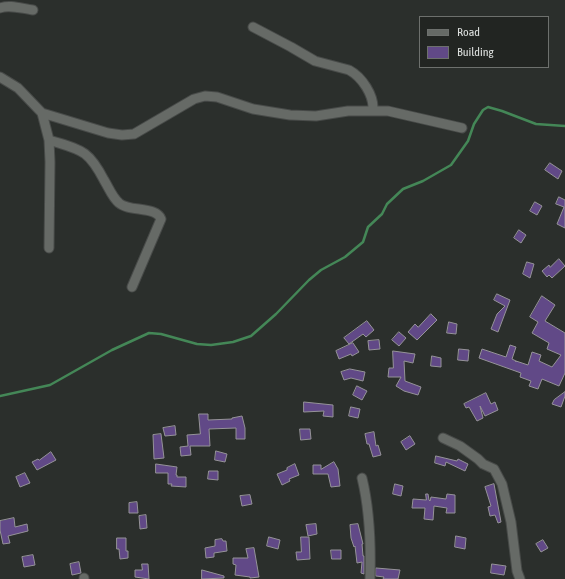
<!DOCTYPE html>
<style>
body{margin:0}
#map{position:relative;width:565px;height:579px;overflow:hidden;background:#2b2f2c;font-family:"Asap Condensed",sans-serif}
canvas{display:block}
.legend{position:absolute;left:419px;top:16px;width:130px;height:52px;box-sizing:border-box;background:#222522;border:1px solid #6d706d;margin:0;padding:5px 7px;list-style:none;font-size:12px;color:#dde0de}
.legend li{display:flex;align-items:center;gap:8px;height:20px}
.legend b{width:20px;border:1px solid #6d706d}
</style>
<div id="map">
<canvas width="565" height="579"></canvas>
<ul class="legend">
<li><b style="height:5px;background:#666a66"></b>Road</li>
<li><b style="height:11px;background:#614987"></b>Building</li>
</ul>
</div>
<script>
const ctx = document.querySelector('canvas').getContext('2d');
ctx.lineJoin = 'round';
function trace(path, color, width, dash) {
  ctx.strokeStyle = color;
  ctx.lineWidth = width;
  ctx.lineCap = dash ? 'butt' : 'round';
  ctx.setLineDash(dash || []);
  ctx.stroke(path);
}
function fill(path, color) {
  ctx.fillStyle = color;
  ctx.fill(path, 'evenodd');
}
const stream = new Path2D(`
 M 0,396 L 50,385 L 112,350 L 149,333 L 161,334 L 197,344 L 211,345 L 233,342 L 251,336 L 276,314 L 309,280 L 321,270 L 345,257 L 363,242 L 368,227 L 382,214 L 387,204 L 403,189 L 423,181 L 451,165 L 468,141 L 474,124 L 483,110 L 488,107 L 502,111 L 536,124 L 565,126`);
const building = new Path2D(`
 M 550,163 L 562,171 L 558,179 L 545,170 Z
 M 559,197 L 565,200 L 565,228 L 557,224 L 564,207 L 556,204 Z
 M 535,202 L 542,206 L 537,215 L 530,211 Z
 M 519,230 L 526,235 L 521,243 L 514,238 Z
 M 559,259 L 565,266 L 552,278 L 549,275 L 547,277 L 542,271 L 549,265 L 550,267 Z
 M 527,262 L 534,264 L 530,278 L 523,274 Z
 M 497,294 L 510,300 L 498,332 L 491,329 L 497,314 L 505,306 L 494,300 Z
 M 542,296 L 555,305 L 545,321 L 565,333 L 565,373 L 559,386 L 542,379 L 538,389 L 529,386 L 531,381 L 520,377 L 521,373 L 479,358 L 482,349 L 506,357 L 510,345 L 516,347 L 512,359 L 516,361 L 516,362 L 516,361 L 528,365 L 532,352 L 541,355 L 539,361 L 552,367 L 561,355 L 547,349 L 549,343 L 532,333 L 538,322 L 530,317 Z
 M 431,314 L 437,320 L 417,340 L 408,332 L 415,324 L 418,327 Z
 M 367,321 L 374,330 L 366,337 L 363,334 L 349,344 L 344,338 Z
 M 449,322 L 457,324 L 456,334 L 447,333 Z
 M 399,332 L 406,338 L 399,346 L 392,340 Z
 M 379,340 L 380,349 L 369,350 L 368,341 Z
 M 353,343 L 359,352 L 352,356 L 351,354 L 339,359 L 336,351 Z
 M 459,349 L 469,350 L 468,361 L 458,360 Z
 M 393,351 L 415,354 L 413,363 L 404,361 L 405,381 L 421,387 L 418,395 L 404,391 L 396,386 L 401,377 L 388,377 L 389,368 L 393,368 Z
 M 432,356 L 441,358 L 441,367 L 431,366 Z
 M 350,369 L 365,372 L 363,381 L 351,378 L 344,380 L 341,372 Z
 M 357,386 L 367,391 L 362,400 L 353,395 Z
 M 565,392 L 565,396 L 561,407 L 552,404 L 554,400 Z
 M 486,393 L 491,404 L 495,402 L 498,410 L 485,416 L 480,406 L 483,418 L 477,421 L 469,407 L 466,408 L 464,404 Z
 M 304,402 L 333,405 L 333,417 L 323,416 L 324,411 L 304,412 Z
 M 351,407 L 360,409 L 358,418 L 349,416 Z
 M 199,414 L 208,414 L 208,420 L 232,419 L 232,418 L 242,416 L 245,428 L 245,439 L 236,439 L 236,428 L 209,429 L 210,446 L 190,446 L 191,455 L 181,456 L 180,447 L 188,446 L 187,435 L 200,434 Z
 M 175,426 L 176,435 L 165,436 L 163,428 Z
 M 300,429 L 310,429 L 311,439 L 301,440 Z
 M 374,432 L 376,446 L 378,445 L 381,455 L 373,457 L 369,444 L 367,444 L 365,434 Z
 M 161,434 L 164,458 L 154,459 L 153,435 Z
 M 410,436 L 415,444 L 406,450 L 401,442 Z
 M 216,451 L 227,454 L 225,462 L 215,460 Z
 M 51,452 L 56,460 L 37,470 L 32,462 L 38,459 L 39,460 Z
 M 436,456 L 457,461 L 458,459 L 468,464 L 465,471 L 446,462 L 445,466 L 435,463 Z
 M 334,462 L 338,469 L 340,486 L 331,487 L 328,474 L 313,474 L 313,465 L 321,465 L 321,469 Z
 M 156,464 L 177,467 L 176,475 L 177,475 L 177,477 L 186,477 L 186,487 L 171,486 L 172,484 L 168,484 L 168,473 L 156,473 Z
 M 295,464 L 299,475 L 289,479 L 290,481 L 282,485 L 277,474 L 287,470 L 287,468 Z
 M 209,471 L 218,471 L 218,480 L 208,479 Z
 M 25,473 L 30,483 L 20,487 L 16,477 Z
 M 395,484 L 403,486 L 401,496 L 393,494 Z
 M 494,484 L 501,522 L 498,523 L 495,515 L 490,516 L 488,507 L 491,506 L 485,487 Z
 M 426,494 L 428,494 L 429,500 L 430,501 L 431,497 L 446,499 L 447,494 L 455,495 L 455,513 L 446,513 L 447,508 L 434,506 L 433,520 L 424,519 L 425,508 L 412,508 L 413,499 L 426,500 Z
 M 250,495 L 252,504 L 242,506 L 240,496 Z
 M 137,502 L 138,513 L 129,513 L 129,503 Z
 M 146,515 L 147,528 L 140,529 L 139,516 Z
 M 14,518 L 15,527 L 27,524 L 28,531 L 8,536 L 10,543 L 3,544 L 0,530 L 0,521 Z
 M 316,524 L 317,534 L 308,536 L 306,525 Z
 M 358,524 L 363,544 L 362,544 L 363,556 L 364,556 L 364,574 L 361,573 L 362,562 L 357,563 L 355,546 L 354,547 L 351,538 L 350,525 Z
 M 456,536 L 466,538 L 465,549 L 455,547 Z
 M 269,537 L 280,540 L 278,549 L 267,546 Z
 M 301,537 L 309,537 L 310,559 L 297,560 L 296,552 L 301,552 Z
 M 117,538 L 126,538 L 126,551 L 128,551 L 128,558 L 120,559 L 119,549 L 117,549 Z
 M 222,539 L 223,541 L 226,541 L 227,551 L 214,553 L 214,557 L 206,558 L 205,548 L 215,546 L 215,540 Z
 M 543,540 L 548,548 L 541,552 L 536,544 Z
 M 254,548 L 259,577 L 250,578 L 250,577 L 235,575 L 236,565 L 233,564 L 233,558 L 248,558 L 246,549 Z
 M 331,550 L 341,550 L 341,559 L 332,559 Z
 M 33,555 L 35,565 L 24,567 L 22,557 Z
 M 79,562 L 81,573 L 72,575 L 70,564 Z
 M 142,564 L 148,564 L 149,579 L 135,577 L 135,570 L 142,570 Z
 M 492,564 L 506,566 L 504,575 L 491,573 Z
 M 376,568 L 400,570 L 398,579 L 383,579 L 384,577 L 376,576 Z
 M 202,570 L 224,576 L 224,578 L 202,579 Z`);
const minor = new Path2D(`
 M 0,8 C 10,4 23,9 33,10
 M 253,27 L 291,47 L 315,61 L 349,70 C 362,77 374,95 373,110
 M 0,77 L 18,88 L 42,113 L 108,133 L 122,135 L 134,134 L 194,99 L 205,96 L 217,97 L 253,109 L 290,115 L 316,116 L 348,111 L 388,111 L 462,128
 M 42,113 L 49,140 L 50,162 L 49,248
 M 49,140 C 81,150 88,149 104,180 C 109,188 112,197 119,203 C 129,212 156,206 161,219 L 132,287
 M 443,438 L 460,446 L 478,459 L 483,464 L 494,469 L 502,484 L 511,522 L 517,571 L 520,579
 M 362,478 C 370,511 371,545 370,579
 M 84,578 L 84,579`);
trace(stream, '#448757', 2.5);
fill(building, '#614987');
trace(building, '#959398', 1);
trace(minor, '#484b49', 11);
trace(minor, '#666a66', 9);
</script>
